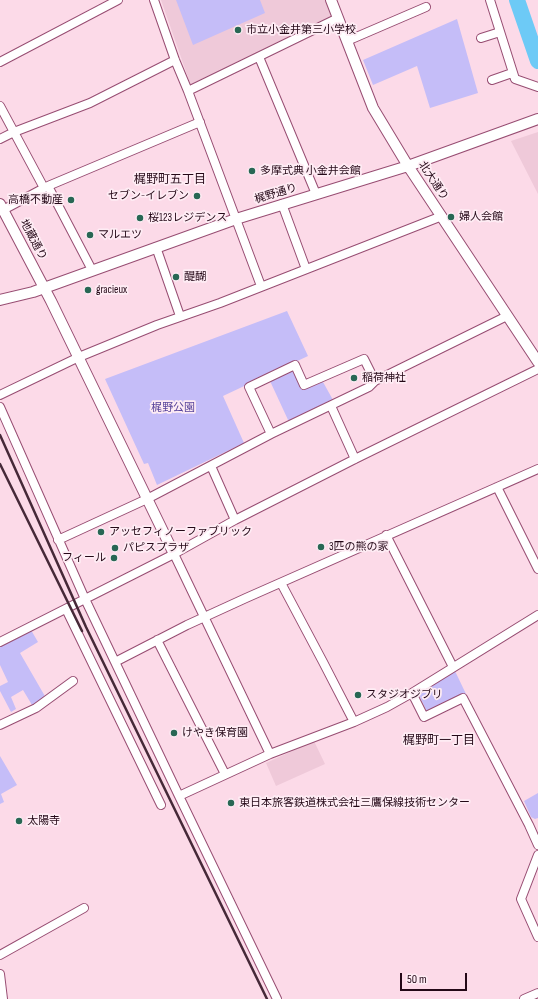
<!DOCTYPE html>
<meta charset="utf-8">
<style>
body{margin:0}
#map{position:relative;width:538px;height:999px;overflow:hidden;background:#fcdae8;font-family:"Sofia Sans Condensed",sans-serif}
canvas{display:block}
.scale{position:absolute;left:400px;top:973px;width:67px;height:18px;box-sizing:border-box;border:2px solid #240817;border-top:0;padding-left:5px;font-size:12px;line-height:14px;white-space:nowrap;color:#240817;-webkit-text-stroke:3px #feecf4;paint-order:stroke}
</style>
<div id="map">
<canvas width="538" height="999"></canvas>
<div class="scale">50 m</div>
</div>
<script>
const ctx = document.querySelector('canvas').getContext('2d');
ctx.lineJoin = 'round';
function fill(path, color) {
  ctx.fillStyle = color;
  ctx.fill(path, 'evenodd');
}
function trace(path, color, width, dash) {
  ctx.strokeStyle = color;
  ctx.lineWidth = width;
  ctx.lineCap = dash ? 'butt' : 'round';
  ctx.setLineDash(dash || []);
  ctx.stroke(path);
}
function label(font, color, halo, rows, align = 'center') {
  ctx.font = font + ' "Sofia Sans Condensed","Noto Sans JP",sans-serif';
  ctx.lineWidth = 3.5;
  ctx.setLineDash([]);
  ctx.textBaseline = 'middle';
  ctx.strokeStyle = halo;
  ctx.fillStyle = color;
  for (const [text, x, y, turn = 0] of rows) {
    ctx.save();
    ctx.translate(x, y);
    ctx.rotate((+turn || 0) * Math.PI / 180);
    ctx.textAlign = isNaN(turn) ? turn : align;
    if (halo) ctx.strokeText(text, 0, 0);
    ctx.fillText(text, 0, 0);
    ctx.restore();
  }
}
const built = new Path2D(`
 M 161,0 L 326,0 L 333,16 L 191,86 Z
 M 538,132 L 538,194 L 511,141 Z
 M 314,741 L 325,764 L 276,786 L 266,763 Z`);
const green = new Path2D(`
 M 176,0 L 260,0 L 265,13 L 193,45 Z
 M 457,19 L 478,93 L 430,108 L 417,66 L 373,85 L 363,60 Z
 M 287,311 L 308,356 L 223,396 L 244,443 L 157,485 L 148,463 L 144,464 L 105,379 Z
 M 294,370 L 303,390 L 323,382 L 333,400 L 289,422 L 270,381 Z
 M 31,630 L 38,642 L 20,653 L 46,698 L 32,705 L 23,690 L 11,697 L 16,709 L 11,712 L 0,691 L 0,686 L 8,682 L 0,665 L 0,646 Z
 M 455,671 L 466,694 L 427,712 L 418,693 Z
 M 0,756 L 17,785 L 1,794 L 4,802 L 0,804 Z
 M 538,793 L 538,818 L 535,819 L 531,817 L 524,801 Z`);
const river = new Path2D(`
 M 517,0 L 538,61`);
const minor = new Path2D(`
 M 154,0 L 175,60 L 188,91 L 261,286
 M 490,0 L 515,79 L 538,87
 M 481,38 L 500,32
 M 347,41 L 426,7
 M 259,57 L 316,194
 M 0,62 L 118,0
 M 492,80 L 512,73
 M 188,91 L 338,18
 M 0,106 L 44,188
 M 0,139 L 14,132 L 90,103 L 175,60
 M 48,186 L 92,270
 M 282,204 L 306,269
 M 3,210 L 48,186 L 200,122
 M 156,247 L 180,316
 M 0,395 L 79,357 L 157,325 L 220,303 L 442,216
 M 331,406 L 355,459
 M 0,407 L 85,599 L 179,796 L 270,754 L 354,722 L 387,707 L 412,693 L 538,615
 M 271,434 L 249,387 L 295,365 L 304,385 L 364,359 L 375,381
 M 211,466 L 235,520
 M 497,487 L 538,569
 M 386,535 L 453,667
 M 58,540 L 147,499 L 271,434 L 369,387 L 375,381 L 507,316
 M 174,554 L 270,754
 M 281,583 L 323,662 L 354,722
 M 66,609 L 161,805
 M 157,640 L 225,774
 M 0,642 L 174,554 L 235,520 L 355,459 L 538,369
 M 115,662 L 187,625 L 246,598 L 538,469
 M 412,693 L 424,717 L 463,698 L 529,825 L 538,845
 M 0,725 L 36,708 L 73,681
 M 179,796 L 277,999
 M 538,855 L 521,899 L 538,937
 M 0,955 L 84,908
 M 0,974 L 3,999
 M 524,999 L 538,993`);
const tertiary = new Path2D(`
 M 331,0 L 373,108 L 408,166 L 538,362
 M 0,204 L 51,301 L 174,554
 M 0,300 L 33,292 L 236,219 L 408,166 L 538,119`);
const rail = new Path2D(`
 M 0,435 L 86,627 L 267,999
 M 0,464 L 82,631`);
const markers = [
 [238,30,4,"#286754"],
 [252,171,4,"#286754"],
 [197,196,4,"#286754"],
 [71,200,4,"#286754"],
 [451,217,4,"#286754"],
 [140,218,4,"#286754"],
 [90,235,4,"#286754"],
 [176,277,4,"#286754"],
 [88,290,4,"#286754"],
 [354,378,4,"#286754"],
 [101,532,4,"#286754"],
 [321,547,4,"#286754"],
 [115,548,4,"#286754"],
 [114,558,4,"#286754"],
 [358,695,4,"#286754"],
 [174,733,4,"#286754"],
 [231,803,4,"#286754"],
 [19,821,4,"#286754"]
];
const poiNames = [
 ["市立小金井第三小学校",246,30],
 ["多摩式典 小金井会館",260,171],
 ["セブン-イレブン",189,196,"right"],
 ["高橋不動産",63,200,"right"],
 ["婦人会館",459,217],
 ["桜123レジデンス",148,218],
 ["マルエツ",98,235],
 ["醍醐",184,277],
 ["gracieux",96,290],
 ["稲荷神社",362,378],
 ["アッセフィノーファブリック",109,532],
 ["3匹の熊の家",329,547],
 ["パピスプラザ",123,548],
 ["フィール",106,558,"right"],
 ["スタジオジブリ",366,695],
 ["けやき保育園",182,733],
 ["東日本旅客鉄道株式会社三鷹保線技術センター",239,803],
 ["太陽寺",27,821]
];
const streetNames = [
 ["北大通り",433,181,56],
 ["梶野通り",276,194,-17],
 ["地蔵通り",33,240,62]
];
const parkNames = [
 ["梶野公園",173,408]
];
const neighbourhoodNames = [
 ["梶野町五丁目",170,180],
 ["梶野町一丁目",439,741]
];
fill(built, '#efc9d9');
fill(green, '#c5bdf8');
trace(river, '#6dcaf6', 16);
trace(minor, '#974d72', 10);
trace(tertiary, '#974d72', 12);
trace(minor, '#fff', 8);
trace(tertiary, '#fff', 10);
trace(rail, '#462938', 2.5);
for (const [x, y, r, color] of markers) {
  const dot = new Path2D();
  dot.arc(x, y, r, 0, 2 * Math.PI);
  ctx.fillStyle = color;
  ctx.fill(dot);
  trace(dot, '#feecf4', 1.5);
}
label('11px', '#240817', '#feecf4', poiNames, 'left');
label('11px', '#240817', '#feecf4', streetNames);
label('11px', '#57439b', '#feecf4', parkNames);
label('12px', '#240817', '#feecf4', neighbourhoodNames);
</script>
